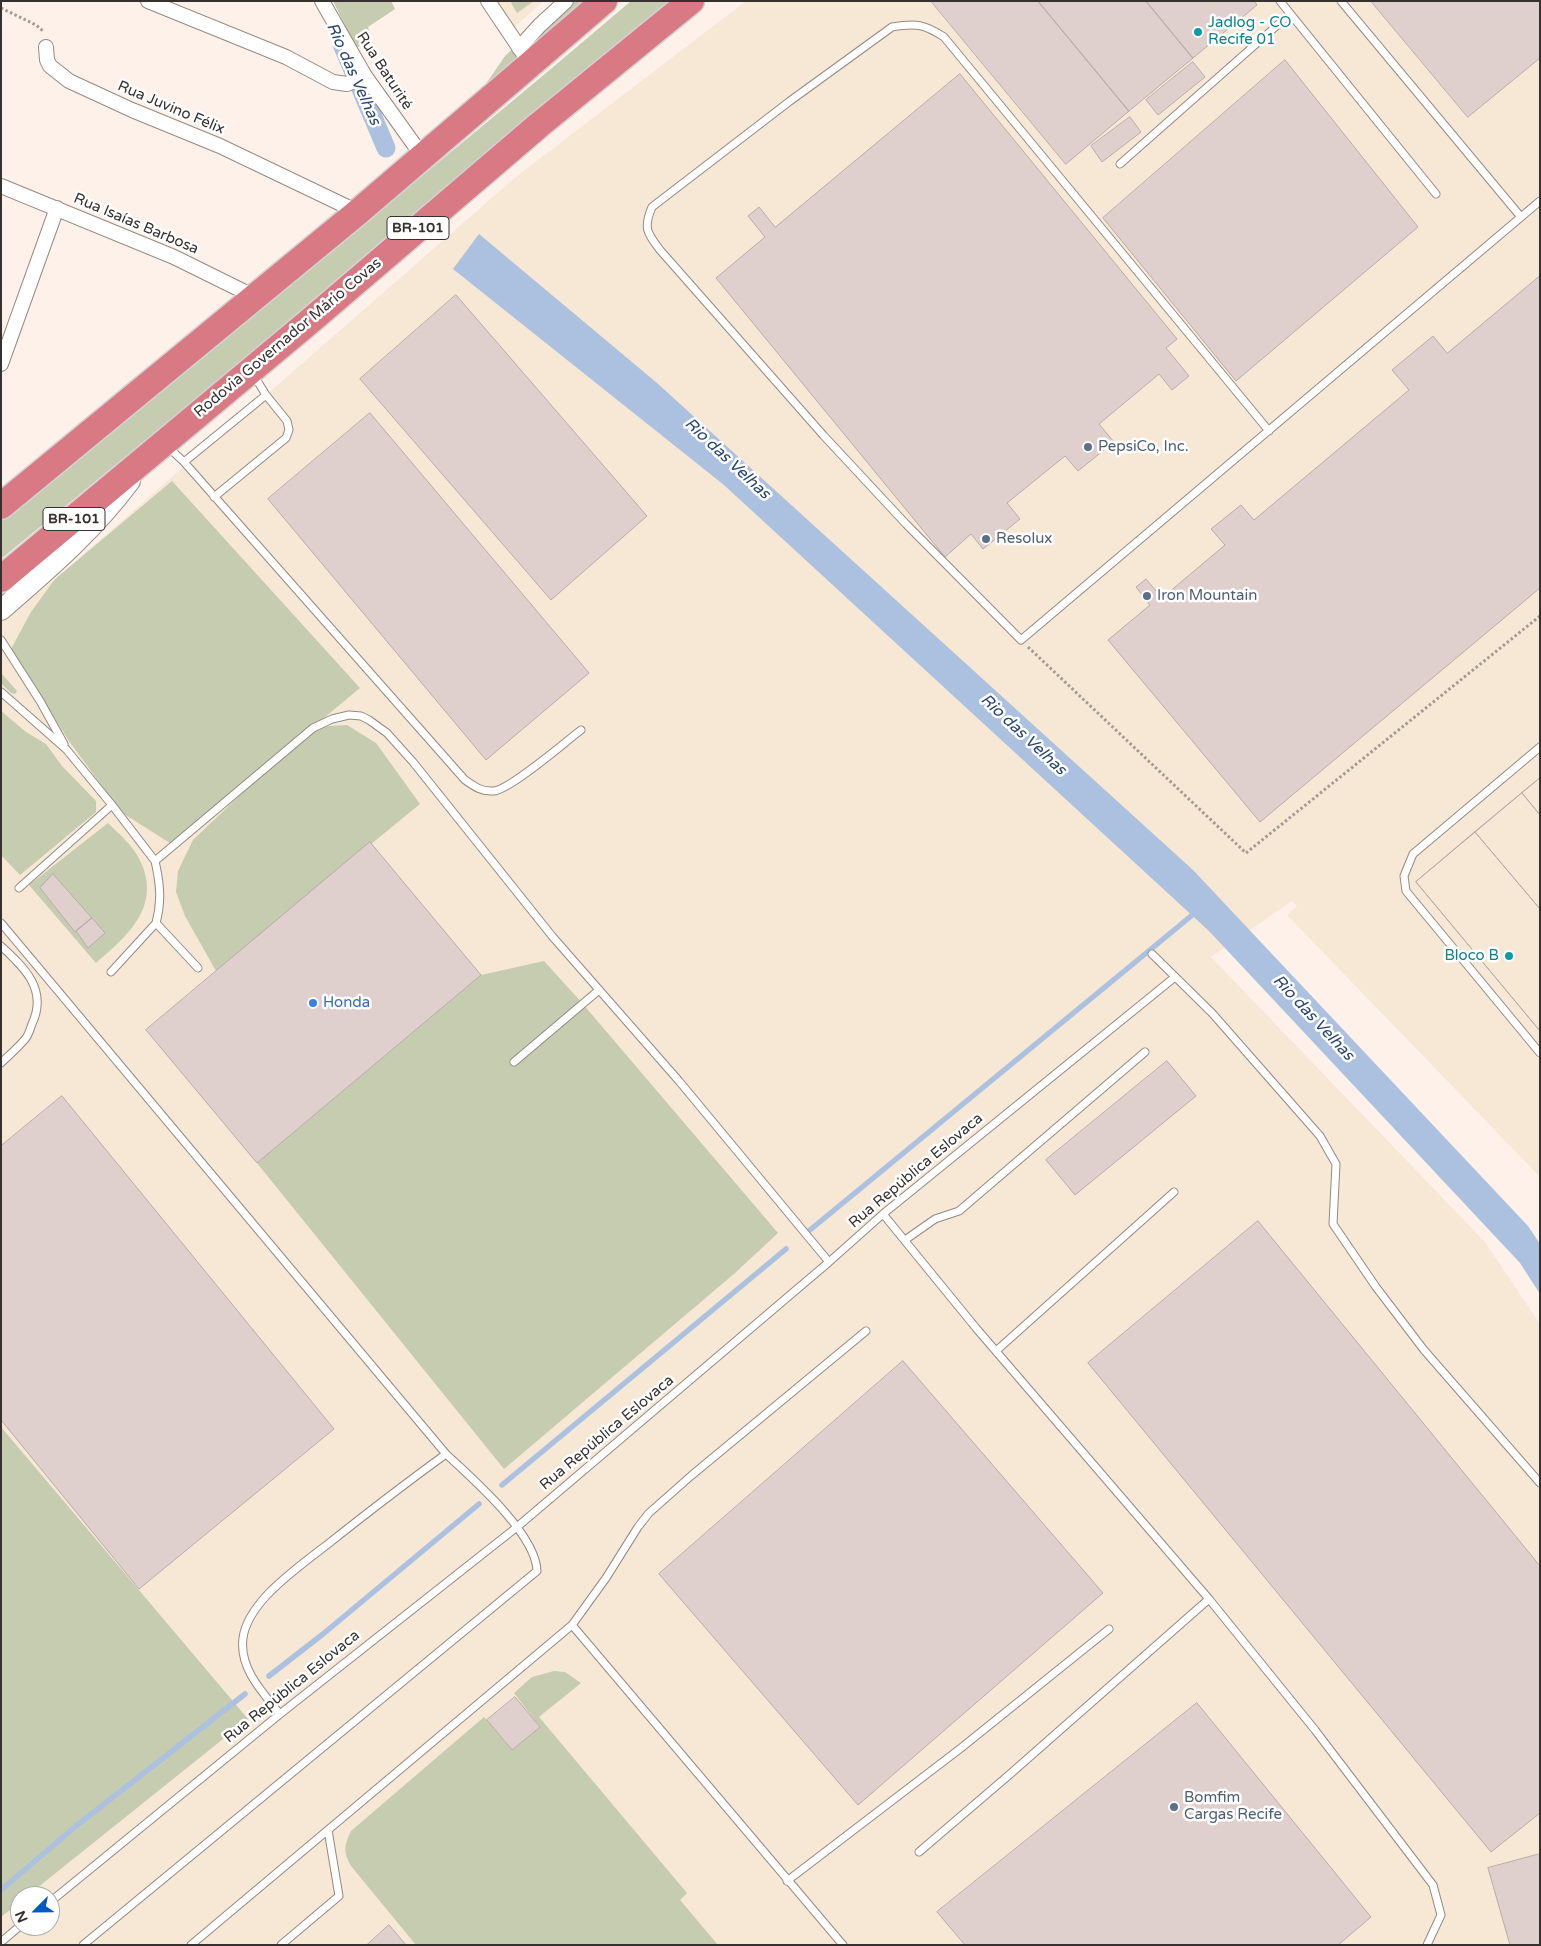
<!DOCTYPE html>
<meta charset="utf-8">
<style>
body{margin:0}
#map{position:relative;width:1541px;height:1946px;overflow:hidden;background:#fef1e9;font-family:"Varela Round",sans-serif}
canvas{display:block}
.frame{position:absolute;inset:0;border:2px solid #36312e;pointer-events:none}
.north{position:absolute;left:10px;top:1886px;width:50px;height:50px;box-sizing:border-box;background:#fff;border:1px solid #afadab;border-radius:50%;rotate:247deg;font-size:14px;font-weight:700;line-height:20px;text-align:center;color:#36312e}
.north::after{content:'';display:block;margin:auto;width:18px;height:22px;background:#005ac3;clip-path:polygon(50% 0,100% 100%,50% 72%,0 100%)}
</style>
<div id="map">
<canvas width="1541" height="1946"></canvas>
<div class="frame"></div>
<div class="north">N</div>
</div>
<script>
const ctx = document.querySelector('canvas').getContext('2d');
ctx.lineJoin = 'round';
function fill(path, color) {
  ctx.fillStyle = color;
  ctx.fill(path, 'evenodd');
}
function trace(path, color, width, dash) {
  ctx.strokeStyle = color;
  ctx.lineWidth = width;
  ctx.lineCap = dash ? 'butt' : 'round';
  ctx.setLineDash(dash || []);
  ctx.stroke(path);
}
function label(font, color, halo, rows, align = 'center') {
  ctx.font = font + ' "Varela Round",sans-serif';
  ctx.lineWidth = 5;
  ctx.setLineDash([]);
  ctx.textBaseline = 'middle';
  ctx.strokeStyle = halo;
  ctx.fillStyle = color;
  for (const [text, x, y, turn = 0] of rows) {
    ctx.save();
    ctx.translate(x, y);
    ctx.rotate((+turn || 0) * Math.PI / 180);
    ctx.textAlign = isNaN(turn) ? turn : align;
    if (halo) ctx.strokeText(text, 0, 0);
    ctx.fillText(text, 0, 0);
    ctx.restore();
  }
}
const industrial = new Path2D(`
 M 494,1 L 544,1 L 513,28 Z
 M 746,1 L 1540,1 L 1540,1177 L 1287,915 L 1297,906 L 1292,901 L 1211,957 L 1485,1242 L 1540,1324 L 1540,1945 L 1,1945 L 1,622 L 55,579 L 517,176 ZM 20,1896 L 50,1896 L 50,1926 L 20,1926 Z`);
const green = new Path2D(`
 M 333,1 L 391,1 L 395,9 L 368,27 L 371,40 L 356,48 Z
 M 510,1 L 534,1 L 517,13 Z
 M 562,1 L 593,1 L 468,110 L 505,56 Z
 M 631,1 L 671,1 L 507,138 L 407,219 L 245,358 L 1,559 L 1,515 C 213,346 425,177 631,1 Z
 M 172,481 L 360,688 L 313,727 L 347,725 L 376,743 L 420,804 L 216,971 L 185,916 L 176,892 L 178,871 L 193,840 L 302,736 L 173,845 L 121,812 L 69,741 L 11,649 L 31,612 L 55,579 Z
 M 1,673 L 17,691 L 15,694 L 11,693 L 1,683 Z
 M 1,711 L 26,732 L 46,744 L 62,766 L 96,801 L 96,812 L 20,875 L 1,855 Z
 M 108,823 C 118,833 131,844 137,855 C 165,903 129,935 96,963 L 29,885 Z
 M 544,961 L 582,1003 L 778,1233 L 735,1273 L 504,1469 L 257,1163 L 481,975 Z
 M 1,1427 L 248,1719 L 27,1896 L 20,1896 L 20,1902 L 1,1917 Z
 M 554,1671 L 565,1672 L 581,1683 L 539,1717 L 687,1893 L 680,1900 L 718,1945 L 416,1945 L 351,1866 C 343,1851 344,1846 351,1831 L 484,1717 L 512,1750 L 540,1727 L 514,1693 L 532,1677 Z`);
const water = new Path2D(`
 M 479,234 L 657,383 L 1193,870 L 1528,1226 L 1540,1244 L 1540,1294 L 1520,1263 L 1209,931 L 724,485 L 453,269 Z`);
const stream = new Path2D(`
 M 810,1230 L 1196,912
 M 502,1485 L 786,1249
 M 269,1676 L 323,1634 L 479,1504
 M 1,1890 L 76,1826 L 245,1694`);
const canal = new Path2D(`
 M 342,44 L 386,148`);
const building = new Path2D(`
 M 931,1 L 1038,1 L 1129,111 L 1066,164 Z
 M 1038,1 L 1146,1 L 1193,58 L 1129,111 Z
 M 1146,1 L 1254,1 L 1257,5 L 1193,58 Z
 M 1371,1 L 1540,1 L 1540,58 L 1468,117 Z
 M 1285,60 L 1418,227 L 1236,381 L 1103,218 Z
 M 1193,62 L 1205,77 L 1158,115 L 1146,100 Z
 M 960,74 L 1177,339 L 1166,348 L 1189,376 L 1172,390 L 1159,374 L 1099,424 L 1114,442 L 1078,471 L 1065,456 L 1007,503 L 1020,519 L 983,549 L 971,534 L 945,557 L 716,278 L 765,237 L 748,216 L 759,207 L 775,227 Z
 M 1130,117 L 1141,132 L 1102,162 L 1091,146 Z
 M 1540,276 L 1540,588 L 1260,822 L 1108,640 L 1150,605 L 1136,587 L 1146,579 L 1162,598 L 1225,545 L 1211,529 L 1241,505 L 1254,520 L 1409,390 L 1392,370 L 1433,336 L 1447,353 Z
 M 456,295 L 647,516 L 551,600 L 360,379 Z
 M 370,413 L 589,673 L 486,760 L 268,499 Z
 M 1540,778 L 1540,1031 L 1416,882 Z
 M 1540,778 L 1540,815 L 1522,793 Z
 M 1522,793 L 1540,815 L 1540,909 L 1475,832 Z
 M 1475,832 L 1540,909 L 1540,1031 L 1416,882 Z
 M 370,842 L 481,975 L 257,1163 L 146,1030 Z
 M 53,874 L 92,918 L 75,932 L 40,888 Z
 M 92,918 L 105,933 L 88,948 L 76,931 Z
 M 1167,1061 L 1196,1096 L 1075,1195 L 1046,1160 Z
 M 62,1096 L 334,1429 L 139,1589 L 1,1420 L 1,1146 Z
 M 1258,1221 L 1540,1566 L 1540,1813 L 1491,1852 L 1088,1363 Z
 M 903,1361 L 1103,1593 L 858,1805 L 659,1574 Z
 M 515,1697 L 540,1727 L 512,1750 L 487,1720 Z
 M 1197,1703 L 1371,1917 L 1338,1945 L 965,1945 L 937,1912 Z
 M 1540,1854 L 1540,1945 L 1510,1945 L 1488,1868 Z
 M 389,1925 L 406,1945 L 367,1945 Z`);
const path = new Path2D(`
 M 1,8 L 36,25 L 43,31
 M 1028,647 L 1246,853 L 1540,616`);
const lane = new Path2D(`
 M 1280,1 L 1436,194
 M 1341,1 L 1521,217
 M 1120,164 L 1290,14
 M 1269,431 L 944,37 C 924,24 916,23 892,27 L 790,101 L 652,207 C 643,228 647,233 660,250 L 824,436 L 906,524 L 1021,640 L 1540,201
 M 167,446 L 184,462 L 266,395 L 253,374
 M 184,462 L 465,780 C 475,787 482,792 494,791 C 511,789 565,742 581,730
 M 214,497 L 286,438 L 289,430 L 287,421 L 266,395
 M 1,640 L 40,701 L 64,744
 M 1,692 L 66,749 L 112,805 L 155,861 L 313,728 L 332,719 L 349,715 L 361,716 L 369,720 L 387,733 L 413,762 L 552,936 L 679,1081 L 829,1262
 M 1540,747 L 1413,854 L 1404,876 L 1406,891 L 1540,1053
 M 155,861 C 160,883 162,901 156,923 L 198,968
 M 19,888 L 112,805
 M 1,923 L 446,1454
 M 1,946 C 25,968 48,990 32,1024 C 30,1029 29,1034 26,1038 C 19,1047 9,1055 1,1063
 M 1152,954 L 1212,1013 L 1320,1136 L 1336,1164 L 1333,1224 L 1376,1287 L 1424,1350 L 1540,1483
 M 111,972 L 156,923
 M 514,1062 L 599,990
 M 883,1214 L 976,1328 L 1209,1599 L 1009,1775 L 919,1852
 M 905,1240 L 935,1219 L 959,1211 L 1145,1052
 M 996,1351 L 1174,1192
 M 1209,1599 L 1315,1730 L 1433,1885 L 1441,1915 L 1427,1945
 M 572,1625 L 843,1945
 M 787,1881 L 961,1748 L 1109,1629
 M 50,1902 L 280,1714 L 517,1527 L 829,1262 L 883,1214 L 1175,977
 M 1,1942 L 20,1926
 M 83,1945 L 537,1571 C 536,1534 473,1479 446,1454 C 406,1483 367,1513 328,1544 C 307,1560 285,1576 267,1595 C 256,1607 245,1622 243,1638 C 239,1668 262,1692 280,1714
 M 191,1945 L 572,1625 L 606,1578 L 638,1527 L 649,1513 L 692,1475 L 866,1331
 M 281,1945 L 339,1896 L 328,1830`);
const street = new Path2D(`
 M 148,1 L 286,57 L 333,82 L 347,84 L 365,76
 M 322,1 L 365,76 L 423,157
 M 488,1 L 531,65
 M 46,47 L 47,60 L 50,66 L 69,81 L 132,110 L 220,146 L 358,212
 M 519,48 L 540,25 L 566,1
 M 1,186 L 174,257 L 255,297
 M 1,364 L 57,208`);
const secondary = new Path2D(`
 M 1,610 C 47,570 93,531 130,481`);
const highway = new Path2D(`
 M 1,506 L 358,212 L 604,1
 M 1,579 L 310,321 L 539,125 L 691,1`);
const markers = [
 [1198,32,5,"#0f9aa8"],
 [1088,447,5,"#5c6f8a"],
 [986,539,5,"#5c6f8a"],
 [1147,596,5,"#5c6f8a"],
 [1509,956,5,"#0f9aa8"],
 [313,1003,5,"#3f7fe0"],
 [1174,1807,5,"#5c6f8a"]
];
const shields = [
 [418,228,62],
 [74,519,62]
];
const shieldNames = [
 ["BR-101",418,228],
 ["BR-101",74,519]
];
const cultureNames = [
 ["Jadlog - CO",1208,23],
 ["Recife 01",1208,40],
 ["Bloco B",1499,956,"right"]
];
const streetNames = [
 ["Rua Baturité",384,71,57],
 ["Rua Juvino Félix",171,108,23],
 ["Rua Isaías Barbosa",136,224,23],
 ["Rodovia Governador Mário Covas",288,338,-40],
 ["Rua República Eslovaca",916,1171,-40],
 ["Rua República Eslovaca",607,1433,-40],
 ["Rua República Eslovaca",292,1687,-39]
];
const serviceNames = [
 ["PepsiCo, Inc.",1098,447],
 ["Resolux",996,539],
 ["Iron Mountain",1157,596],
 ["Bomfim",1184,1798],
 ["Cargas Recife",1184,1815]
];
const shopNames = [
 ["Honda",323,1003]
];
const waterNames = [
 ["Rio das Velhas",353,74,66],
 ["Rio das Velhas",727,459,43],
 ["Rio das Velhas",1023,735,43],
 ["Rio das Velhas",1313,1018,47]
];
fill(industrial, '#f7e7d5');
fill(green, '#c5ccb0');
fill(water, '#abc1df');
trace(stream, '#abc1df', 5.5);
trace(canal, '#abc1df', 19);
fill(building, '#dfcfcd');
trace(building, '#bbacaa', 1);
trace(lane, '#958a82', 9);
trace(street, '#958a82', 16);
trace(secondary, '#958a82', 22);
trace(highway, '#d3d2d1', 29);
trace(path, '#a39a94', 3, [2.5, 2.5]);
trace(lane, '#fff', 7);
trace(street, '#fff', 14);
trace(secondary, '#fff', 20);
trace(highway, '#d87984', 26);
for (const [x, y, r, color] of markers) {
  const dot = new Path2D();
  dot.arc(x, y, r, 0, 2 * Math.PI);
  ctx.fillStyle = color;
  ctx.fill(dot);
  trace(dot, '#fff', 2);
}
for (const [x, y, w] of shields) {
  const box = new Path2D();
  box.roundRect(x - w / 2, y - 11.5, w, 23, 4);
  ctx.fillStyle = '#fff';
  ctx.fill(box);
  trace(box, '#36312e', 1);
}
label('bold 14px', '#36312e', null, shieldNames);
label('15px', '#0d838f', '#fff', cultureNames, 'left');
label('15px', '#36312e', '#fff', streetNames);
label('15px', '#4e5e75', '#fff', serviceNames, 'left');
label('15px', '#366cbe', '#fff', shopNames, 'left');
label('italic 16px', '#294770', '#fff', waterNames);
</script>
